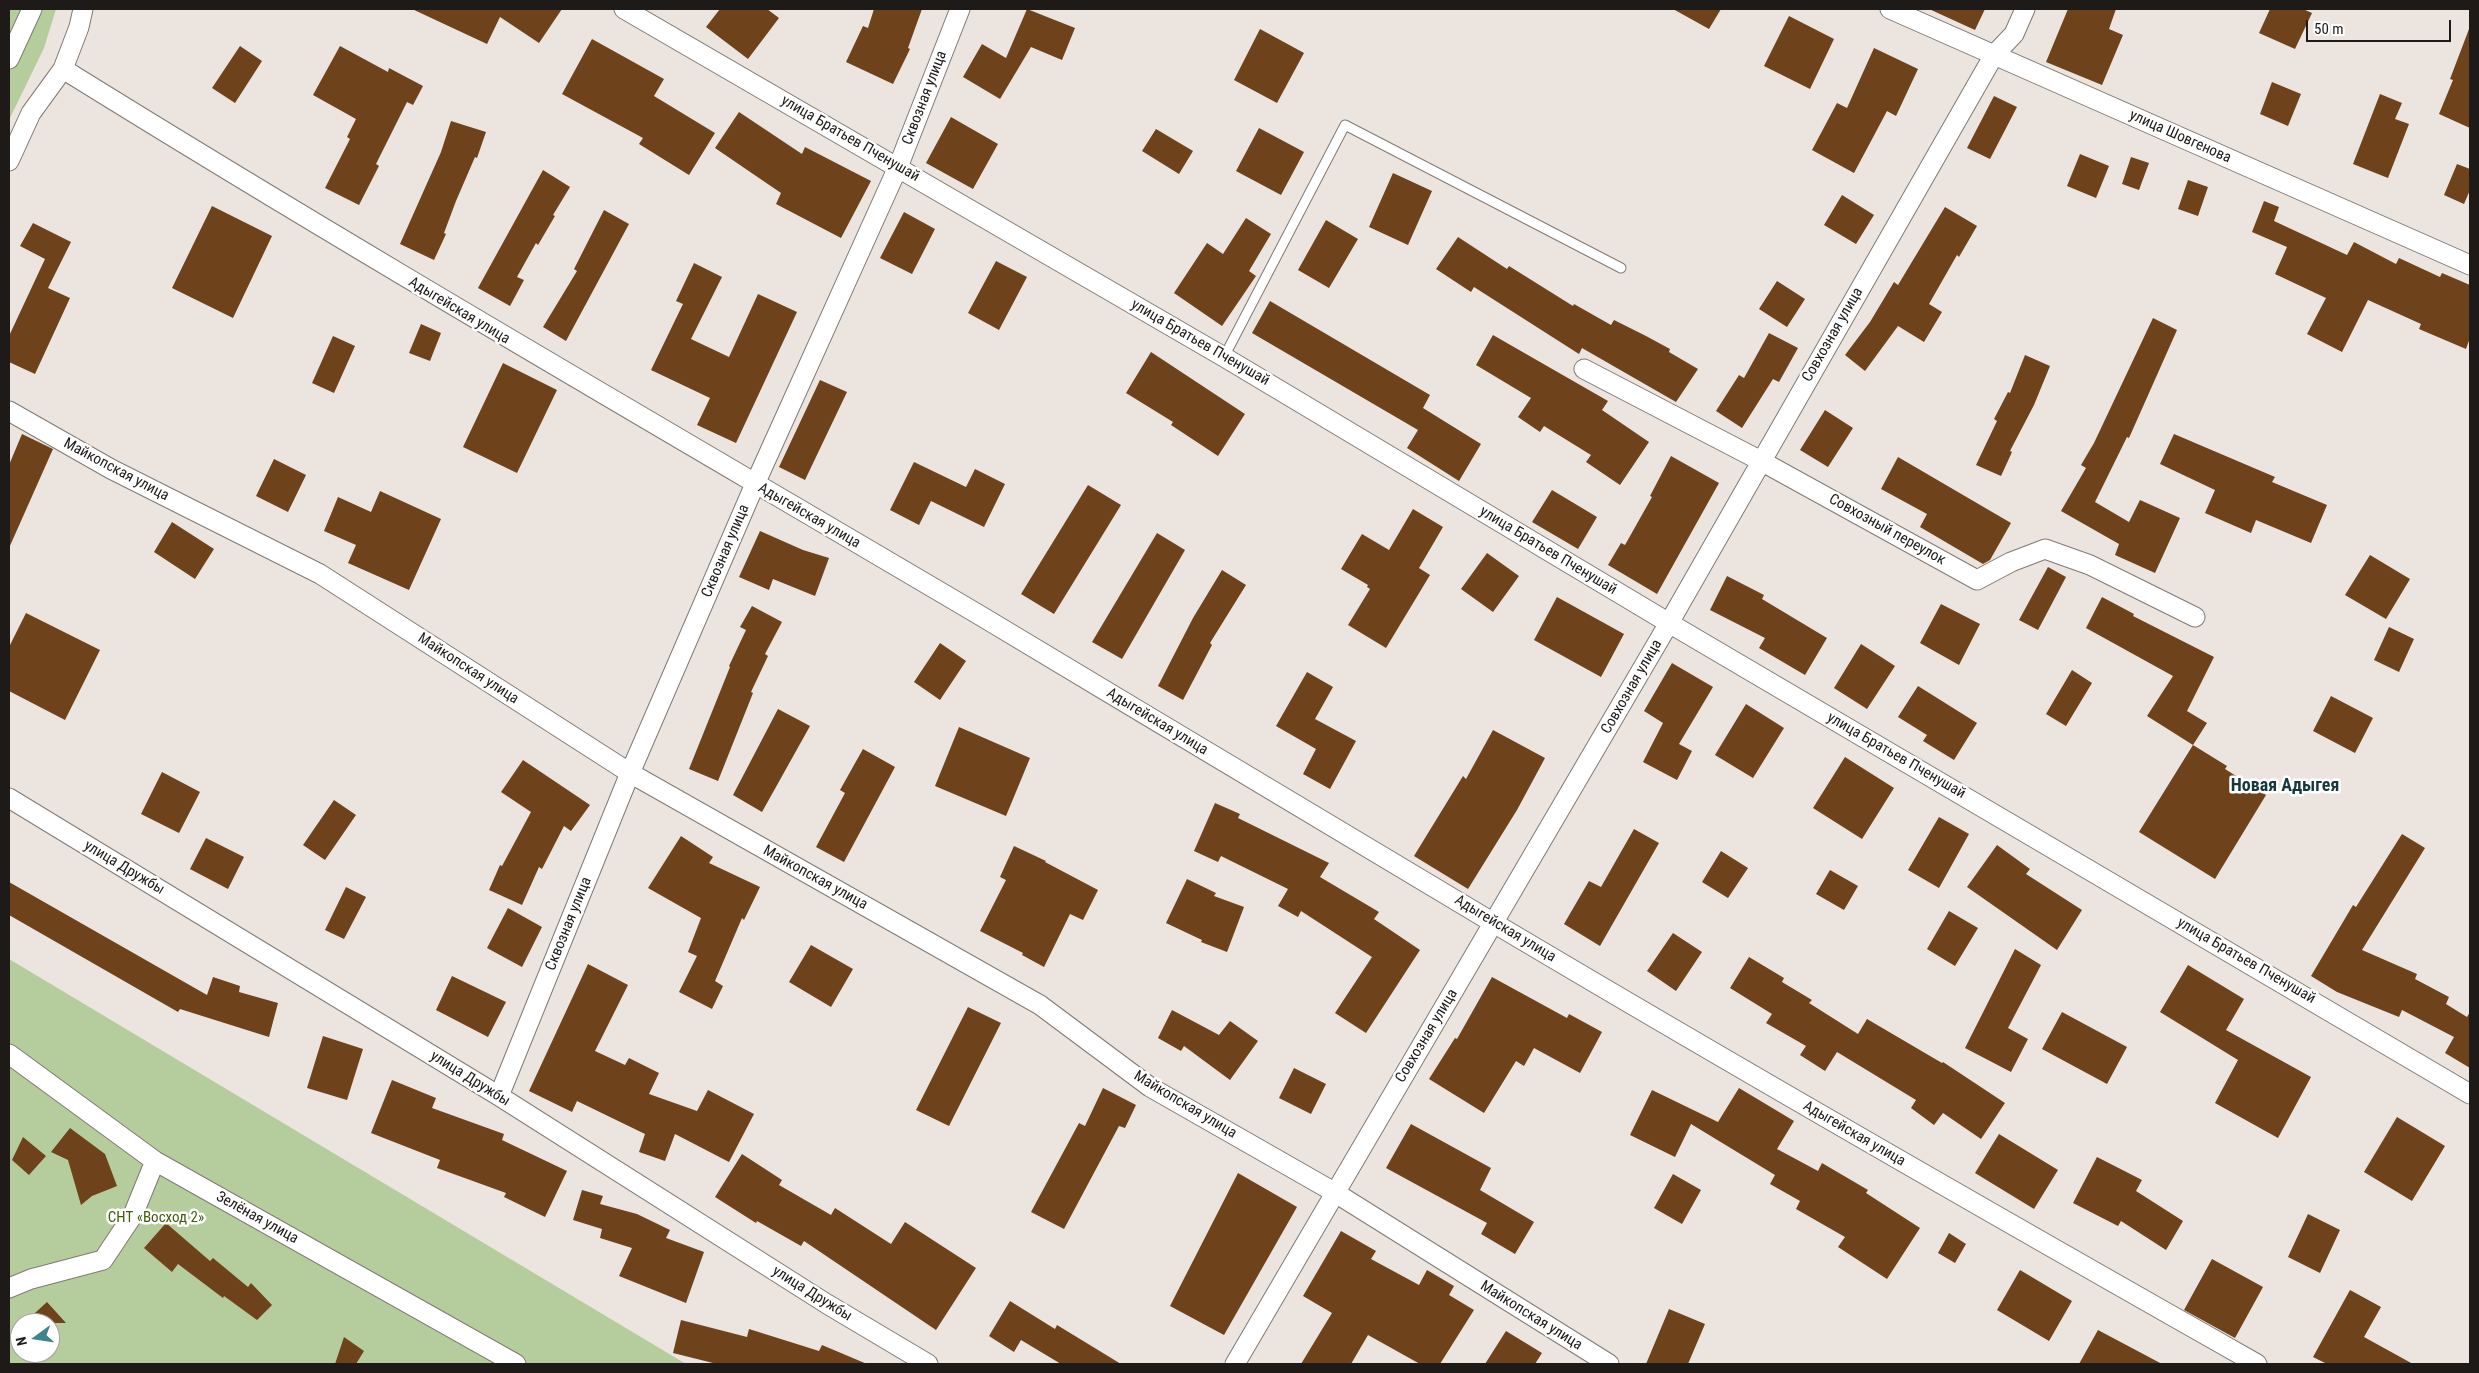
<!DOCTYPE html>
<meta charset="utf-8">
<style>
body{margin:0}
#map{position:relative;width:2479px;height:1373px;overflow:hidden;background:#ece4de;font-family:"Roboto Condensed",sans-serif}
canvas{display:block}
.frame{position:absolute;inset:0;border:10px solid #1d1a18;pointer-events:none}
.north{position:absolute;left:10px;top:1313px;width:50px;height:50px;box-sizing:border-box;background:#fff;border:1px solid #a5a3a3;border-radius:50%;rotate:256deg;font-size:14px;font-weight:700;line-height:20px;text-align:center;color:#1d1a18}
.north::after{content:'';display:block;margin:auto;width:18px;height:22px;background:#3d858a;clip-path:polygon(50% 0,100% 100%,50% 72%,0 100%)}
.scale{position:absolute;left:2306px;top:20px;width:145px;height:22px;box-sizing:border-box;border:2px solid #1d1a18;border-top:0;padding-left:6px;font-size:15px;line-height:18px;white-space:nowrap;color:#1d1a18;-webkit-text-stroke:4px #fff;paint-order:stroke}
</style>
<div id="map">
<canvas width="2479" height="1373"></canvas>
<div class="frame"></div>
<div class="north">N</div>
<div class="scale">50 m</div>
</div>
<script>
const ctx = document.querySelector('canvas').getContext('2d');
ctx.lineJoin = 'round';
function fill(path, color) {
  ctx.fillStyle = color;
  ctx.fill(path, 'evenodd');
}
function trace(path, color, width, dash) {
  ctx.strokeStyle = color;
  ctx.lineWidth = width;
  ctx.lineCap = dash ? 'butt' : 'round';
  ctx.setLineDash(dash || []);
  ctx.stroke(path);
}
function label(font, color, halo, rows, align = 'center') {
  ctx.font = font + ' "Roboto Condensed",sans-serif';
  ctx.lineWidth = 5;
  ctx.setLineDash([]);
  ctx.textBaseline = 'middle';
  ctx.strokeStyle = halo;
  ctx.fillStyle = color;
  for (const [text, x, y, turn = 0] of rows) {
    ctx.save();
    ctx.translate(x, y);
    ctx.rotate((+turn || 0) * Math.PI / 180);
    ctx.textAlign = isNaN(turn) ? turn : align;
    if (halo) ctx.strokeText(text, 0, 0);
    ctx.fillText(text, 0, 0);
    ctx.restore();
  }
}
const green = new Path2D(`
 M 9,9 L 56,9 L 44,48 L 9,120 Z
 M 9,959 L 686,1364 L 9,1364 ZM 20,1323 L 50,1323 L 50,1353 L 20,1353 Z`);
const building = new Path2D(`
 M 412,9 L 562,9 L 539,43 L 500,17 L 487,44 Z
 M 720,9 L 767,9 L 779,18 L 748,59 L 706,27 Z
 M 874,9 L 922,9 L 908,48 L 910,49 L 893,84 L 846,62 L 863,26 L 868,28 Z
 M 1027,9 L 1075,28 L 1062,60 L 1031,47 L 1000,99 L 963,77 L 982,44 L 1006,58 Z
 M 1673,9 L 1721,9 L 1709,29 Z
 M 1929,9 L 1985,9 L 1975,30 Z
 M 2068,9 L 2116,9 L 2109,29 L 2123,35 L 2102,85 L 2046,62 Z
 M 2270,9 L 2303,9 L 2312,13 L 2295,49 L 2259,33 Z
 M 1789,16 L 1834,39 L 1810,89 L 1764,66 Z
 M 1260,29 L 1304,53 L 1277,103 L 1234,80 Z
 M 2469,29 L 2470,29 L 2470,128 L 2439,114 L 2453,80 L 2450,79 Z
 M 592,39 L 664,79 L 654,96 L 715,133 L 689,175 L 639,144 L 643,138 L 562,94 Z
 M 240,46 L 262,61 L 235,103 L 212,88 Z
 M 340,46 L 388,72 L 389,68 L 423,86 L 413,105 L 407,102 L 376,164 L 379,166 L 359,205 L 325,188 L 350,139 L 347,137 L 356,119 L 313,95 Z
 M 1874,48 L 1918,69 L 1896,116 L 1887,111 L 1854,173 L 1812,150 L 1837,103 L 1847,108 Z
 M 2272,82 L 2301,94 L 2288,126 L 2260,114 Z
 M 2380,94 L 2402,103 L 2395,119 L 2409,124 L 2388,178 L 2353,164 Z
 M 1994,96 L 2017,107 L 1990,159 L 1967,148 Z
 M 739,112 L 802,154 L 805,147 L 871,181 L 841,238 L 776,204 L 781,193 L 715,148 Z
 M 951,117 L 998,144 L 973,189 L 926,163 Z
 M 451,121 L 486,132 L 477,158 L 475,157 L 456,201 L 444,233 L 446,234 L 434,260 L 400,244 L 441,152 Z
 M 1259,128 L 1304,152 L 1281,195 L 1236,171 Z
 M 1156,129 L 1193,151 L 1179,174 L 1142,151 Z
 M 2080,154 L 2109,166 L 2096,198 L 2067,186 Z
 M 2131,157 L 2149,163 L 2139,190 L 2122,184 Z
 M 2457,164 L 2470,169 L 2470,190 L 2464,204 L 2444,195 Z
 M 543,170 L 570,187 L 553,215 L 555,216 L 538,245 L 536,243 L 517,277 L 524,280 L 510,306 L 478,288 Z
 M 1393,173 L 1432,191 L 1408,245 L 1369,227 Z
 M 2188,180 L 2208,187 L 2198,216 L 2178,209 Z
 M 1842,195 L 1874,215 L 1856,244 L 1824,225 Z
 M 2264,201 L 2279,207 L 2274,221 L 2347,255 L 2354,242 L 2396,264 L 2399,258 L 2440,277 L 2442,273 L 2470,285 L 2470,338 L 2466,349 L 2419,329 L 2421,324 L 2368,300 L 2342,352 L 2307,334 L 2326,298 L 2275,274 L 2287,247 L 2252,232 Z
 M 212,206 L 272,236 L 233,318 L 172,288 Z
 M 1945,207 L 1977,226 L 1959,257 L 1957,255 L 1929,304 L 1942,312 L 1924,342 L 1898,326 L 1865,371 L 1845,355 L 1870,322 L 1894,282 L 1898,285 Z
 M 604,210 L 629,224 L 566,341 L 543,327 L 577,271 L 574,269 Z
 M 904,212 L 935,229 L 912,274 L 880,258 Z
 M 1246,218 L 1271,234 L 1249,271 L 1256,276 L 1222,326 L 1174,293 L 1207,243 L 1223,254 Z
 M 1326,220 L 1358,239 L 1329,288 L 1298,270 Z
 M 33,223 L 71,242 L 48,288 L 70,298 L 35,374 L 9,362 L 9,336 L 45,259 L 20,246 Z
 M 1458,237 L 1507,269 L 1509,266 L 1573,306 L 1574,304 L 1611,325 L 1614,320 L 1646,336 L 1670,349 L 1669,352 L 1698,369 L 1676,402 L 1582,348 L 1579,354 L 1474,287 L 1471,292 L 1436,269 Z
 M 996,261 L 1027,277 L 999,330 L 968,313 Z
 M 694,263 L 722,277 L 691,339 L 729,357 L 758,294 L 797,312 L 736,443 L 697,425 L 710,398 L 651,370 L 683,304 L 676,301 Z
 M 1777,281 L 1805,299 L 1787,327 L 1759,309 Z
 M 1270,301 L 1430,395 L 1423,408 L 1481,444 L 1459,481 L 1407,448 L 1418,430 L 1252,333 Z
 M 2153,318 L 2177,330 L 2129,438 L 2127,437 L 2095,502 L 2129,522 L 2140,500 L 2180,518 L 2155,573 L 2115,555 L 2119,544 L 2061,511 L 2086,468 L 2081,465 L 2094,443 Z
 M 421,324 L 441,333 L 430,361 L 409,353 Z
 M 1769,333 L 1798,348 L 1779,382 L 1773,379 L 1742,428 L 1716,411 L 1739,375 L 1744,378 Z
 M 1493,335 L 1608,401 L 1602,410 L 1649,442 L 1620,485 L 1586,462 L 1591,455 L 1544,426 L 1540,432 L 1518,417 L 1531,398 L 1476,365 Z
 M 333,336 L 355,346 L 334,393 L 312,383 Z
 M 1151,352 L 1245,414 L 1218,456 L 1171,425 L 1173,422 L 1126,393 Z
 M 2025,355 L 2050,366 L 2034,405 L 2010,451 L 2012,452 L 2001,476 L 1976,465 L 1997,421 L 1994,419 L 2008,392 L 2010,393 Z
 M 503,363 L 557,390 L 517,473 L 463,447 Z
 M 820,380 L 847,392 L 805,480 L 779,467 Z
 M 1825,410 L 1853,428 L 1828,467 L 1800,450 Z
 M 22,434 L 53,449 L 9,548 L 9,465 Z
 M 2174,434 L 2275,477 L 2272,482 L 2327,505 L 2311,543 L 2256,520 L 2251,533 L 2205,513 L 2215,490 L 2160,464 Z
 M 1671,456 L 1719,483 L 1657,594 L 1608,565 L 1621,543 L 1625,545 L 1652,497 L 1650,496 Z
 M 1898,457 L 2011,523 L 1990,560 L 1983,564 L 1920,527 L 1927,514 L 1881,489 Z
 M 274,459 L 306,475 L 288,512 L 256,496 Z
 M 914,462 L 966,487 L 975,469 L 1005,484 L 984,527 L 931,501 L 919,525 L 890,510 Z
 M 1088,485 L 1121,505 L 1054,614 L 1021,594 Z
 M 1552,490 L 1597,517 L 1578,549 L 1532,522 Z
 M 380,491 L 441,519 L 409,590 L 348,563 L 356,545 L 324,531 L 338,497 L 371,512 Z
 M 1413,509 L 1443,527 L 1419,568 L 1430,575 L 1386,648 L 1348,625 L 1370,589 L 1367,587 L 1368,585 L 1341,569 L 1362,534 L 1389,550 Z
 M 172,522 L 214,549 L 195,579 L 154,552 Z
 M 760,531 L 803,550 L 829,558 L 815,596 L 773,579 L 769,590 L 739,577 Z
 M 1157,533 L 1185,550 L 1122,659 L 1092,642 Z
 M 1487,553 L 1519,576 L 1493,612 L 1461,589 Z
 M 2370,555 L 2410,579 L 2386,619 L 2345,595 Z
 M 2048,567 L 2066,577 L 2038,630 L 2019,620 Z
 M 1222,570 L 1246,585 L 1210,643 L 1212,645 L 1183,700 L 1158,686 L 1193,618 Z
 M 1727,576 L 1764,595 L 1762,599 L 1827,638 L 1805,675 L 1759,648 L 1765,638 L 1710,610 Z
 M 1557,597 L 1624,634 L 1601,677 L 1534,640 Z
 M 2102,597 L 2134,614 L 2133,616 L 2214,657 L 2187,711 L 2207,723 L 2193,745 L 2147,716 L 2173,676 L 2086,628 Z
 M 1941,604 L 1980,624 L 1959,665 L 1920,643 Z
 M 752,606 L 782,622 L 765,654 L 768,656 L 751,692 L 753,693 L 718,781 L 689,769 L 730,667 L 729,666 L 746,630 L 740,627 Z
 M 26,613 L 100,650 L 65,720 L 9,691 L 9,647 Z
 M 2389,627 L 2414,639 L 2399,672 L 2374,660 Z
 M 940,643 L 966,661 L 940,700 L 914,682 Z
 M 1861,644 L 1895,666 L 1867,709 L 1834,688 Z
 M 1672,663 L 1713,687 L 1679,744 L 1692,751 L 1677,780 L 1643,762 L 1663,723 L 1644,711 Z
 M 2072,670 L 2092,683 L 2066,726 L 2046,714 Z
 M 1307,672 L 1333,687 L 1315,719 L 1356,741 L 1330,789 L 1303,774 L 1316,749 L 1276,726 Z
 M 1918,686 L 1977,723 L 1954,760 L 1923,741 L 1927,735 L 1898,717 Z
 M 2331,696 L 2373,718 L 2355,753 L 2313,731 Z
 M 1746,704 L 1784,728 L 1753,778 L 1715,755 Z
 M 778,709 L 810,726 L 762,812 L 733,795 Z
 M 959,727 L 1030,758 L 1006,816 L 935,786 Z
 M 1493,730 L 1545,758 L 1517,810 L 1468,889 L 1414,856 L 1463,776 L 1466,779 Z
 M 2193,745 L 2227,766 L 2225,769 L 2266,795 L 2215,879 L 2139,832 Z
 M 863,749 L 895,767 L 844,862 L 816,847 L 845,793 L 840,790 Z
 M 1845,757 L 1894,788 L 1862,839 L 1813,808 Z
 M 523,760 L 590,805 L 571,831 L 564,826 L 542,869 L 539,867 L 522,905 L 489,890 L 500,865 L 502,866 L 531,812 L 501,792 Z
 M 162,772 L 200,792 L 179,833 L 141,814 Z
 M 334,800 L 356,815 L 325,860 L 303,845 Z
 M 1215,803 L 1240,814 L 1238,818 L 1329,863 L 1320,877 L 1379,912 L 1374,919 L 1420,950 L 1366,1033 L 1335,1013 L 1372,957 L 1301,911 L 1298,917 L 1278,906 L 1288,889 L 1221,856 L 1218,862 L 1194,851 Z
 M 1939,817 L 1969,834 L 1939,888 L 1908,870 Z
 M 1634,829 L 1659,843 L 1600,946 L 1564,924 L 1589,881 L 1601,887 Z
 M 2402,834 L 2425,848 L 2362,950 L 2417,974 L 2415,979 L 2449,997 L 2446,1004 L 2467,1017 L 2470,1012 L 2470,1068 L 2445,1053 L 2454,1037 L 2402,1010 L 2399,1017 L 2337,992 L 2311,976 L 2353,905 L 2356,907 Z
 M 681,836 L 713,857 L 709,863 L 760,887 L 744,920 L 742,918 L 715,981 L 723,986 L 712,1009 L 679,992 L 697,956 L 688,952 L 701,918 L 648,888 Z
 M 206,838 L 244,857 L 228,889 L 190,869 Z
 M 1997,845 L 2030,869 L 2026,874 L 2082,910 L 2057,950 L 1967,887 Z
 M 1014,846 L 1046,861 L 1045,862 L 1098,890 L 1083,920 L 1070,914 L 1044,967 L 1022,955 L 1023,953 L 980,931 L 1006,880 L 1000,877 Z
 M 1721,851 L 1748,868 L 1728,898 L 1702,882 Z
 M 1830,870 L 1858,886 L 1844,910 L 1816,894 Z
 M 1187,879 L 1216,893 L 1214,896 L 1244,907 L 1227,952 L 1201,942 L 1202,940 L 1166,923 Z
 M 9,882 L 207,995 L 213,977 L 240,986 L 239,992 L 278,1003 L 269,1037 L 180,1009 L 178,1012 L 9,915 Z
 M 346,887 L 366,897 L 344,939 L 325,930 Z
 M 508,908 L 542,927 L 522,967 L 487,948 Z
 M 1949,911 L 1978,928 L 1955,966 L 1927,949 Z
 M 1673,933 L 1702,952 L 1676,991 L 1647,971 Z
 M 811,945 L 853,969 L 831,1007 L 789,982 Z
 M 2015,949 L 2041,965 L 2008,1028 L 2028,1039 L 2011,1072 L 1965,1048 Z
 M 1749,957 L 1784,978 L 1782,982 L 1812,1000 L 1809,1003 L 1858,1034 L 1867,1019 L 1942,1063 L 1943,1062 L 2005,1103 L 1981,1139 L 1943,1113 L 1934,1125 L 1911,1108 L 1916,1100 L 1837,1052 L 1825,1071 L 1800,1055 L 1806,1046 L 1766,1023 L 1772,1014 L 1730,988 Z
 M 588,964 L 628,985 L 595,1051 L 625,1065 L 629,1058 L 659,1073 L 649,1094 L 697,1111 L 708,1090 L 754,1114 L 729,1162 L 675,1134 L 665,1161 L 639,1152 L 645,1134 L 577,1101 L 572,1112 L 529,1091 Z
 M 2188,965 L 2244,999 L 2226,1030 L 2311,1077 L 2278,1138 L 2215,1103 L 2238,1060 L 2160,1012 Z
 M 452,976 L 506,1002 L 488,1037 L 436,1010 Z
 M 1492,977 L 1567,1018 L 1569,1014 L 1602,1032 L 1580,1073 L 1534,1048 L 1524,1066 L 1516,1061 L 1484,1113 L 1429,1079 L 1455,1038 L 1457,1039 Z
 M 968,1007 L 1001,1023 L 949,1126 L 916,1110 Z
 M 1172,1010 L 1219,1035 L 1230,1021 L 1258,1041 L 1230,1080 L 1184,1046 L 1181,1051 L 1158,1038 Z
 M 2062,1012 L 2127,1047 L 2107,1084 L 2042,1049 Z
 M 323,1036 L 363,1049 L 347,1100 L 307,1088 Z
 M 1294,1068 L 1326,1084 L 1311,1114 L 1279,1098 Z
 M 392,1080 L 436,1098 L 432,1108 L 504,1134 L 502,1140 L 567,1171 L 545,1217 L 504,1197 L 506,1193 L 437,1168 L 440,1160 L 371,1133 Z
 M 1103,1088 L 1136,1105 L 1125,1128 L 1119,1126 L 1064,1229 L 1031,1212 L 1079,1123 L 1085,1126 Z
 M 1739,1088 L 1794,1121 L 1777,1149 L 1818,1171 L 1822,1163 L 1868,1190 L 1866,1193 L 1920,1228 L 1887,1279 L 1838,1247 L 1845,1237 L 1796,1209 L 1800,1201 L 1770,1184 L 1775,1175 L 1691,1124 L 1675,1157 L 1630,1135 L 1652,1090 L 1718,1122 Z
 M 2397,1117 L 2445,1146 L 2412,1201 L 2364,1172 Z
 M 1411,1124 L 1491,1168 L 1480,1190 L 1534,1222 L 1515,1254 L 1481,1234 L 1487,1223 L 1386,1168 Z
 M 70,1128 L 105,1154 L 117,1186 L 92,1196 L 81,1205 L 68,1160 L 51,1152 Z
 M 1999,1134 L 2058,1170 L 2034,1209 L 1975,1173 Z
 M 23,1137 L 46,1156 L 29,1175 L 12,1160 Z
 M 742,1154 L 782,1180 L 779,1185 L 831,1215 L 835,1208 L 891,1244 L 905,1222 L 976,1268 L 936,1330 L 804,1241 L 801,1246 L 757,1221 L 756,1223 L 715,1197 Z
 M 2097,1157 L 2142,1180 L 2136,1191 L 2183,1221 L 2166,1250 L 2121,1221 L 2118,1226 L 2073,1203 Z
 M 1238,1173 L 1297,1207 L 1224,1335 L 1170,1306 Z
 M 1673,1174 L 1701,1190 L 1682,1224 L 1654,1208 Z
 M 582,1190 L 603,1196 L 600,1204 L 637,1214 L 670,1230 L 666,1238 L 704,1252 L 686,1303 L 619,1276 L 632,1248 L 600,1238 L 602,1229 L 573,1220 Z
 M 2308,1214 L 2340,1230 L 2320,1273 L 2288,1257 Z
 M 166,1223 L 210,1261 L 213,1258 L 248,1287 L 251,1283 L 272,1305 L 257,1320 L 224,1296 L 223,1298 L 178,1264 L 172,1272 L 144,1248 Z
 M 1341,1231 L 1376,1251 L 1371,1259 L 1419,1285 L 1427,1270 L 1454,1286 L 1449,1295 L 1474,1310 L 1440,1364 L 1420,1364 L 1368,1335 L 1351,1364 L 1301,1364 L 1332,1313 L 1303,1296 Z
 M 1949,1233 L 1966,1244 L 1955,1263 L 1938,1253 Z
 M 2212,1259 L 2263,1287 L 2235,1338 L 2184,1310 Z
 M 2020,1270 L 2072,1301 L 2049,1341 L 1997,1310 Z
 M 2350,1290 L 2381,1307 L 2364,1337 L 2413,1364 L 2327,1364 L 2313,1357 Z
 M 1010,1301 L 1055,1329 L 1057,1325 L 1121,1364 L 1061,1364 L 1021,1340 L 1014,1352 L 989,1336 Z
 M 47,1302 L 66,1323 L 24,1323 Z
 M 1669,1309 L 1705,1324 L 1688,1364 L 1646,1364 Z
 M 681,1320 L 747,1337 L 749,1329 L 819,1351 L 822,1345 L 867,1364 L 717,1364 L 673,1353 Z
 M 2098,1330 L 2162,1364 L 2079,1364 Z
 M 1506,1331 L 1542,1353 L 1535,1364 L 1485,1364 Z
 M 344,1337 L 364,1351 L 356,1364 L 335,1364 Z`);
const lane = new Path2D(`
 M 1224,357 L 1345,125 L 1621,268`);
const street = new Path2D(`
 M 624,9 L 1224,357 L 1669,623 L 2470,1094
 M 1890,9 L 2470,265
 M 9,59 L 32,9
 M 63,69 C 364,256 671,433 976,613 C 1148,716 1320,820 1492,922 C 1746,1073 2001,1219 2257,1364
 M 9,161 L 31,113 L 63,69 L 79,27 L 83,9
 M 1584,369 L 1761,461 L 1977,580 L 2011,562 L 2045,549 L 2090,565 L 2195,617
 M 9,411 L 111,469 L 320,574 L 630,773 L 1040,1005 L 1150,1087 L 1334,1192 L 1609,1364
 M 9,798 L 499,1096 L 827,1304 L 928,1364
 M 9,1054 L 155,1161 L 516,1364
 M 499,1096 L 630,773 L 755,484 L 898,167 L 960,9
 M 9,1288 L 31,1279 L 103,1260 L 133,1215 L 155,1161
 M 1235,1364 L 1669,623 L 1994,55 L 2014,34 L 2025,9`);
const streetNames = [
 ["Сквозная улица",925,98,-69],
 ["улица Шовгенова",2180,137,24],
 ["улица Братьев Пченушай",850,139,30],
 ["Адыгейская улица",459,311,31],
 ["Совхозная улица",1833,335,-60],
 ["улица Братьев Пченушай",1200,343,30],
 ["Майкопская улица",116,470,28],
 ["Адыгейская улица",809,516,30],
 ["Совхозный переулок",1887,530,29],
 ["Сквозная улица",726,551,-67],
 ["улица Братьев Пченушай",1548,551,31],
 ["Майкопская улица",468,669,33],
 ["Совхозная улица",1632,687,-60],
 ["Адыгейская улица",1157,722,31],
 ["улица Братьев Пченушай",1896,756,30],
 ["улица Дружбы",124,868,31],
 ["Майкопская улица",815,878,29],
 ["Сквозная улица",569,924,-68],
 ["Адыгейская улица",1505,929,31],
 ["улица Братьев Пченушай",2246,961,30],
 ["Совхозная улица",1427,1036,-59],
 ["улица Дружбы",470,1079,32],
 ["Майкопская улица",1185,1105,31],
 ["Адыгейская улица",1854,1134,30],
 ["Зелёная улица",257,1218,29],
 ["улица Дружбы",812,1294,32],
 ["Майкопская улица",1531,1316,32]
];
const parkNames = [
 ["СНТ «Восход 2»",156,1218]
];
const quarterNames = [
 ["Новая Адыгея",2285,786]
];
fill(green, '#b5cd9c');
fill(building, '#6e421b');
trace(lane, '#817a74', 11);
trace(street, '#817a74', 21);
trace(lane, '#fff', 9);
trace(street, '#fff', 19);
label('15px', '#1d1a18', '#fff', streetNames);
label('15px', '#3d5c09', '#fff', parkNames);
label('bold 18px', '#15383a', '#fff', quarterNames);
</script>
